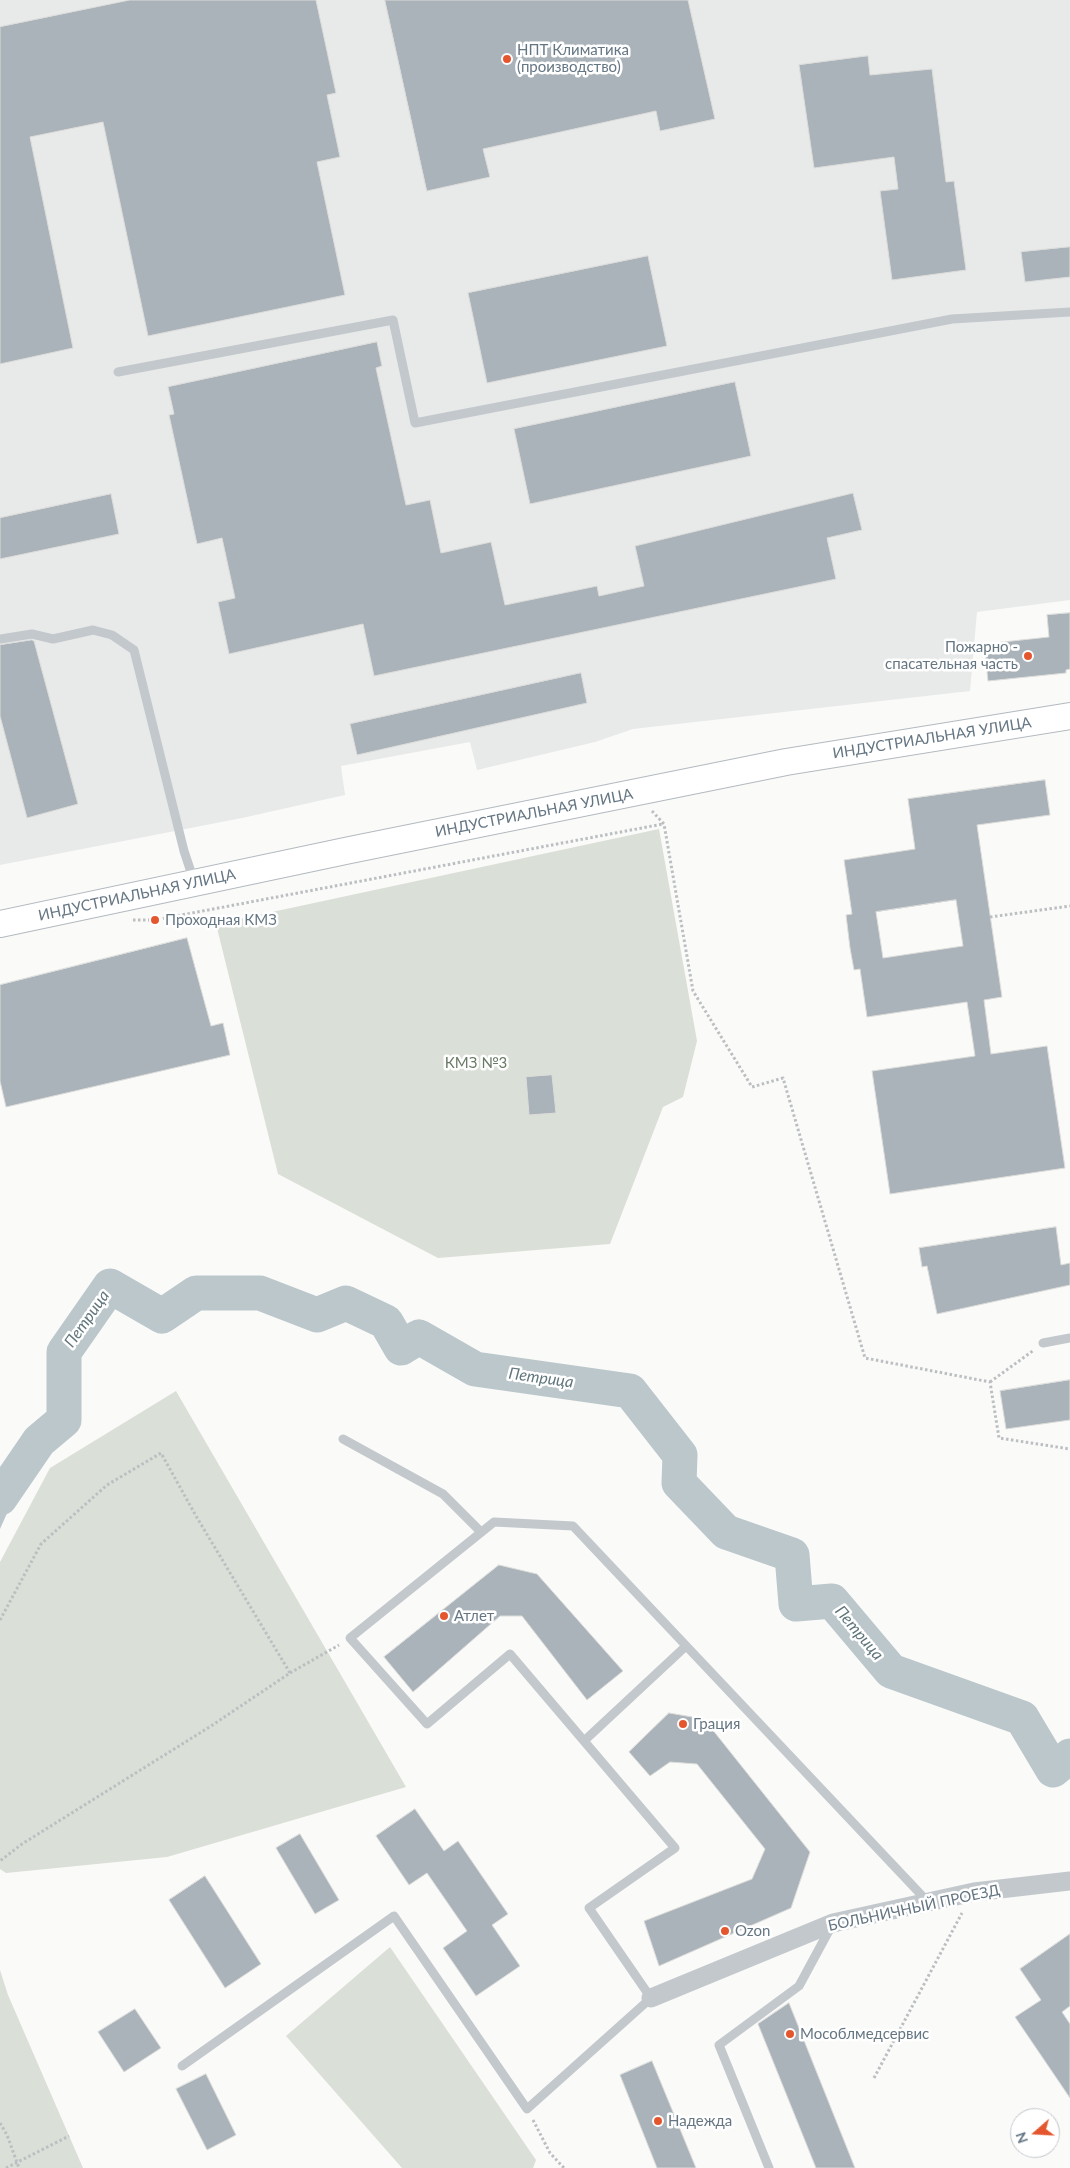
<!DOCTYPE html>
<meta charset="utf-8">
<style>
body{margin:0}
#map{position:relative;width:1070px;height:2168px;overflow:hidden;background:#fafaf8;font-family:Lato,sans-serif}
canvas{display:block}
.north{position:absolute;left:1010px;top:2108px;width:50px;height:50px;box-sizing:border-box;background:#fff;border:1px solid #c1c8cd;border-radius:50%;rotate:251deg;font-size:14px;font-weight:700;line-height:20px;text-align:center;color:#657683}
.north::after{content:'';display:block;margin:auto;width:18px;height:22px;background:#e4572e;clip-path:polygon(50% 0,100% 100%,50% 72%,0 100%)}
</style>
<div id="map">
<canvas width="1070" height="2168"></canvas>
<div class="north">N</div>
</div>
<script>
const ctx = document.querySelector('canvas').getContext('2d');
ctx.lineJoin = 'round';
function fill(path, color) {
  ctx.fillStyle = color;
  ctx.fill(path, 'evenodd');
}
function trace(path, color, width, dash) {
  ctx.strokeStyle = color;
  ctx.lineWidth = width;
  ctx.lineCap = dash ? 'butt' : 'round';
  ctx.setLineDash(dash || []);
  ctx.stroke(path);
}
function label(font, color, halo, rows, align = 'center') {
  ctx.font = font + ' Lato,sans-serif';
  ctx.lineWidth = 5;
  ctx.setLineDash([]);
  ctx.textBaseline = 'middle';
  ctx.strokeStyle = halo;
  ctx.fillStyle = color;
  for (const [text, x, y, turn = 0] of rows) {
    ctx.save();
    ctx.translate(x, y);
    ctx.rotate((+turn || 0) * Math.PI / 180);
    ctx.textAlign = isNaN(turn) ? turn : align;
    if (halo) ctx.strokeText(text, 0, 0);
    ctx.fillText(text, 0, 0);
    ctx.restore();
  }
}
const built = new Path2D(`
 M 0,0 L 1070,0 L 1070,600 L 977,612 L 970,691 L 633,729 L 595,742 L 477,770 L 470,742 L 341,766 L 345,795 L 242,818 L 0,865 Z`);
const green = new Path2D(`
 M 659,829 L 697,1041 L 683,1097 L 663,1107 L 610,1244 L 438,1258 L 278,1174 L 216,924 Z
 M 176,1391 L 406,1787 L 167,1857 L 6,1873 L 0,1869 L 0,1562 L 50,1468 Z
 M 390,1947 L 536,2160 L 533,2168 L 402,2168 L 286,2036 Z
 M 0,1970 L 8,1995 L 83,2168 L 0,2168 Z`);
const water = new Path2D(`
 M 39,1441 L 0,1529 L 0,1477 Z`);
const river = new Path2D(`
 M 0,1498 L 39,1441 L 64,1420 L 64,1352 L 110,1286 L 162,1316 L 196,1293 L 260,1293 L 317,1315 L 346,1303 L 386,1322 L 401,1348 L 419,1337 L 475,1369 L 630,1391 L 680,1455 L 679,1483 L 726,1532 L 792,1555 L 796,1604 L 832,1601 L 891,1671 L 1022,1718 L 1053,1770 L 1070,1756`);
const building = new Path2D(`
 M 130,0 L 316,0 L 336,93 L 327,95 L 340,157 L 317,162 L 345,295 L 148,336 L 103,122 L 30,137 L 73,348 L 0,364 L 0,27 Z
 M 385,0 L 688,0 L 715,119 L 660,131 L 656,111 L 483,149 L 490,177 L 427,191 Z
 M 868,56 L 870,75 L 932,69 L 946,182 L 954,181 L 966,270 L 892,280 L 880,191 L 898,189 L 894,157 L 814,168 L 799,65 Z
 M 1070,247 L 1070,277 L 1025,282 L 1021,252 Z
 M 648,256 L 667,346 L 487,383 L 468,293 Z
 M 377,342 L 382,366 L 376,368 L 406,505 L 430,500 L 441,553 L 491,542 L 505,605 L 597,586 L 599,596 L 644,586 L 635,546 L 853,493 L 862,530 L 827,538 L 836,579 L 374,676 L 363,624 L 229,654 L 218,602 L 235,598 L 222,538 L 197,544 L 169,415 L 174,414 L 168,387 Z
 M 735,382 L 751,456 L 530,504 L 514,429 Z
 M 111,494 L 119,534 L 0,559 L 0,518 Z
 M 1070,613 L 1070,669 L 1066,670 L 1066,673 L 988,681 L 984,644 L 1049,637 L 1047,615 Z
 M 32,640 L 34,641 L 78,804 L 27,818 L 0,716 L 0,645 Z
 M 581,673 L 587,703 L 357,755 L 350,724 Z
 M 1045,780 L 1050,815 L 977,825 L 1002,997 L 984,1000 L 991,1054 L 1047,1046 L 1065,1168 L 890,1194 L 872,1071 L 975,1056 L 967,1002 L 867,1017 L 860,969 L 854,970 L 850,948 L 846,915 L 852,914 L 844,860 L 915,849 L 908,799 ZM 956,900 L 963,946 L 883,958 L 876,912 Z
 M 187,938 L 211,1026 L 223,1023 L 230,1055 L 6,1107 L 0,1081 L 0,985 Z
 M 552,1075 L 556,1113 L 529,1115 L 526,1077 Z
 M 1056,1227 L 1061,1265 L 1070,1263 L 1070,1285 L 937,1314 L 927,1266 L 922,1267 L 919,1248 Z
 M 1070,1380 L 1070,1420 L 1006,1429 L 1000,1391 Z
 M 499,1565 L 537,1574 L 623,1671 L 587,1700 L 522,1616 L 500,1616 L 413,1692 L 384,1657 Z
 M 669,1713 L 704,1719 L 810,1852 L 791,1908 L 659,1966 L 644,1921 L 752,1879 L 765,1849 L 697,1764 L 670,1762 L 650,1776 L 629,1752 Z
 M 415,1809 L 444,1851 L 458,1841 L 508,1914 L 492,1925 L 520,1966 L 476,1996 L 443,1948 L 467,1931 L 427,1873 L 409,1885 L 376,1836 Z
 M 300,1834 L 339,1900 L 315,1914 L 276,1848 Z
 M 205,1876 L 261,1964 L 225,1988 L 169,1900 Z
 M 1070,1934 L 1070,2006 L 1062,2012 L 1070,2024 L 1070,2098 L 1015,2017 L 1041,2000 L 1020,1969 Z
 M 789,2003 L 855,2168 L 816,2168 L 758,2024 Z
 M 135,2009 L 161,2048 L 124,2072 L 98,2032 Z
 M 652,2061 L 696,2168 L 657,2168 L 620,2075 Z
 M 206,2074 L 236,2135 L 207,2150 L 176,2089 Z`);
const path = new Path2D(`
 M 652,811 L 664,824 L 693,991 L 752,1087 L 783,1078 L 865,1358 L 990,1382 L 999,1438 L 1070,1449
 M 990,917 L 1070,906
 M 133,920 L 155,920 L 663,824
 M 990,1382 L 1034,1350
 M 0,1620 L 41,1544 L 107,1485 L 161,1453 L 196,1516 L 290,1673 L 211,1726 L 22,1844 L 0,1861
 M 290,1673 L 339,1645
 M 874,2078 L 962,1913
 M 533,2120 L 550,2153 L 564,2168
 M 0,2123 L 7,2135 L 19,2168
 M 6,2168 L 69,2136`);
const service = new Path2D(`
 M 118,372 L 393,320 L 415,423 L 952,319 L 1070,312
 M 0,639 L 32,634 L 53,639 L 93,630 L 112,635 L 134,650 L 184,851 L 194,881
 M 1043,1343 L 1070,1338
 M 343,1439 L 443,1494 L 481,1532
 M 584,1741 L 686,1646
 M 182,2066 L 394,1916 L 527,2109 L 651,1998 L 589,1908 L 675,1848 L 510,1654 L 427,1724 L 350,1638 L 494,1522 L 573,1526 L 928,1902
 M 769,2168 L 719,2045 L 799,1986 L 832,1925`);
const minor = new Path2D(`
 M 651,1998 L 833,1923 L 974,1892 L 1070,1881`);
const secondary = new Path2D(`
 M 0,924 L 350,850 L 786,762 L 1070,716`);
const markers = [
 [507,59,5,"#e4572e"],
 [1028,656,5,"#e4572e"],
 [155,920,5,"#e4572e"],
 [444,1616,5,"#e4572e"],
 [683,1724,5,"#e4572e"],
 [725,1931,5,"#e4572e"],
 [790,2034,5,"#e4572e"],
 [658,2121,5,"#e4572e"]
];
const poiNames = [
 ["НПТ Климатика",517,50],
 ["(производство)",517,67],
 ["Пожарно -",1018,647,"right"],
 ["спасательная часть",1018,664,"right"],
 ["Проходная КМЗ",165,920],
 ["Атлет",454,1616],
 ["Грация",693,1724],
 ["Ozon",735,1931],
 ["Мособлмедсервис",800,2034],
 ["Надежда",668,2121]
];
const streetNames = [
 ["ИНДУСТРИАЛЬНАЯ УЛИЦА",932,738,-9],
 ["ИНДУСТРИАЛЬНАЯ УЛИЦА",534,813,-11],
 ["ИНДУСТРИАЛЬНАЯ УЛИЦА",137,895,-12],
 ["БОЛЬНИЧНЫЙ ПРОЕЗД",914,1908,-12]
];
const parkNames = [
 ["КМЗ №3",476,1063]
];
const waterNames = [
 ["Петрица",87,1319,-55],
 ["Петрица",541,1378,8],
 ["Петрица",859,1633,50]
];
fill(built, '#e8e9e9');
fill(green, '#dadfd7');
fill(water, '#bbc7cb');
trace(river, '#bbc7cb', 35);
fill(building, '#aab3b9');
trace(building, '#dcdcda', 1);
trace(secondary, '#b3babf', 28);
trace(path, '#bbbfc2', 3, [2.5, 2.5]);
trace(service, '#c3c8cc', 9);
trace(minor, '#c3c8cc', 19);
trace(secondary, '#fff', 26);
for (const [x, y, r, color] of markers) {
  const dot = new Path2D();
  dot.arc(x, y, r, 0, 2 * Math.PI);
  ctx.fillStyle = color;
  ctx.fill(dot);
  trace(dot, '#fff', 2);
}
label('15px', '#657683', '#fff', poiNames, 'left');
label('15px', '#657683', '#fff', streetNames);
label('15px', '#687a64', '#fff', parkNames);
label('italic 16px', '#60757c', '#fff', waterNames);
</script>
